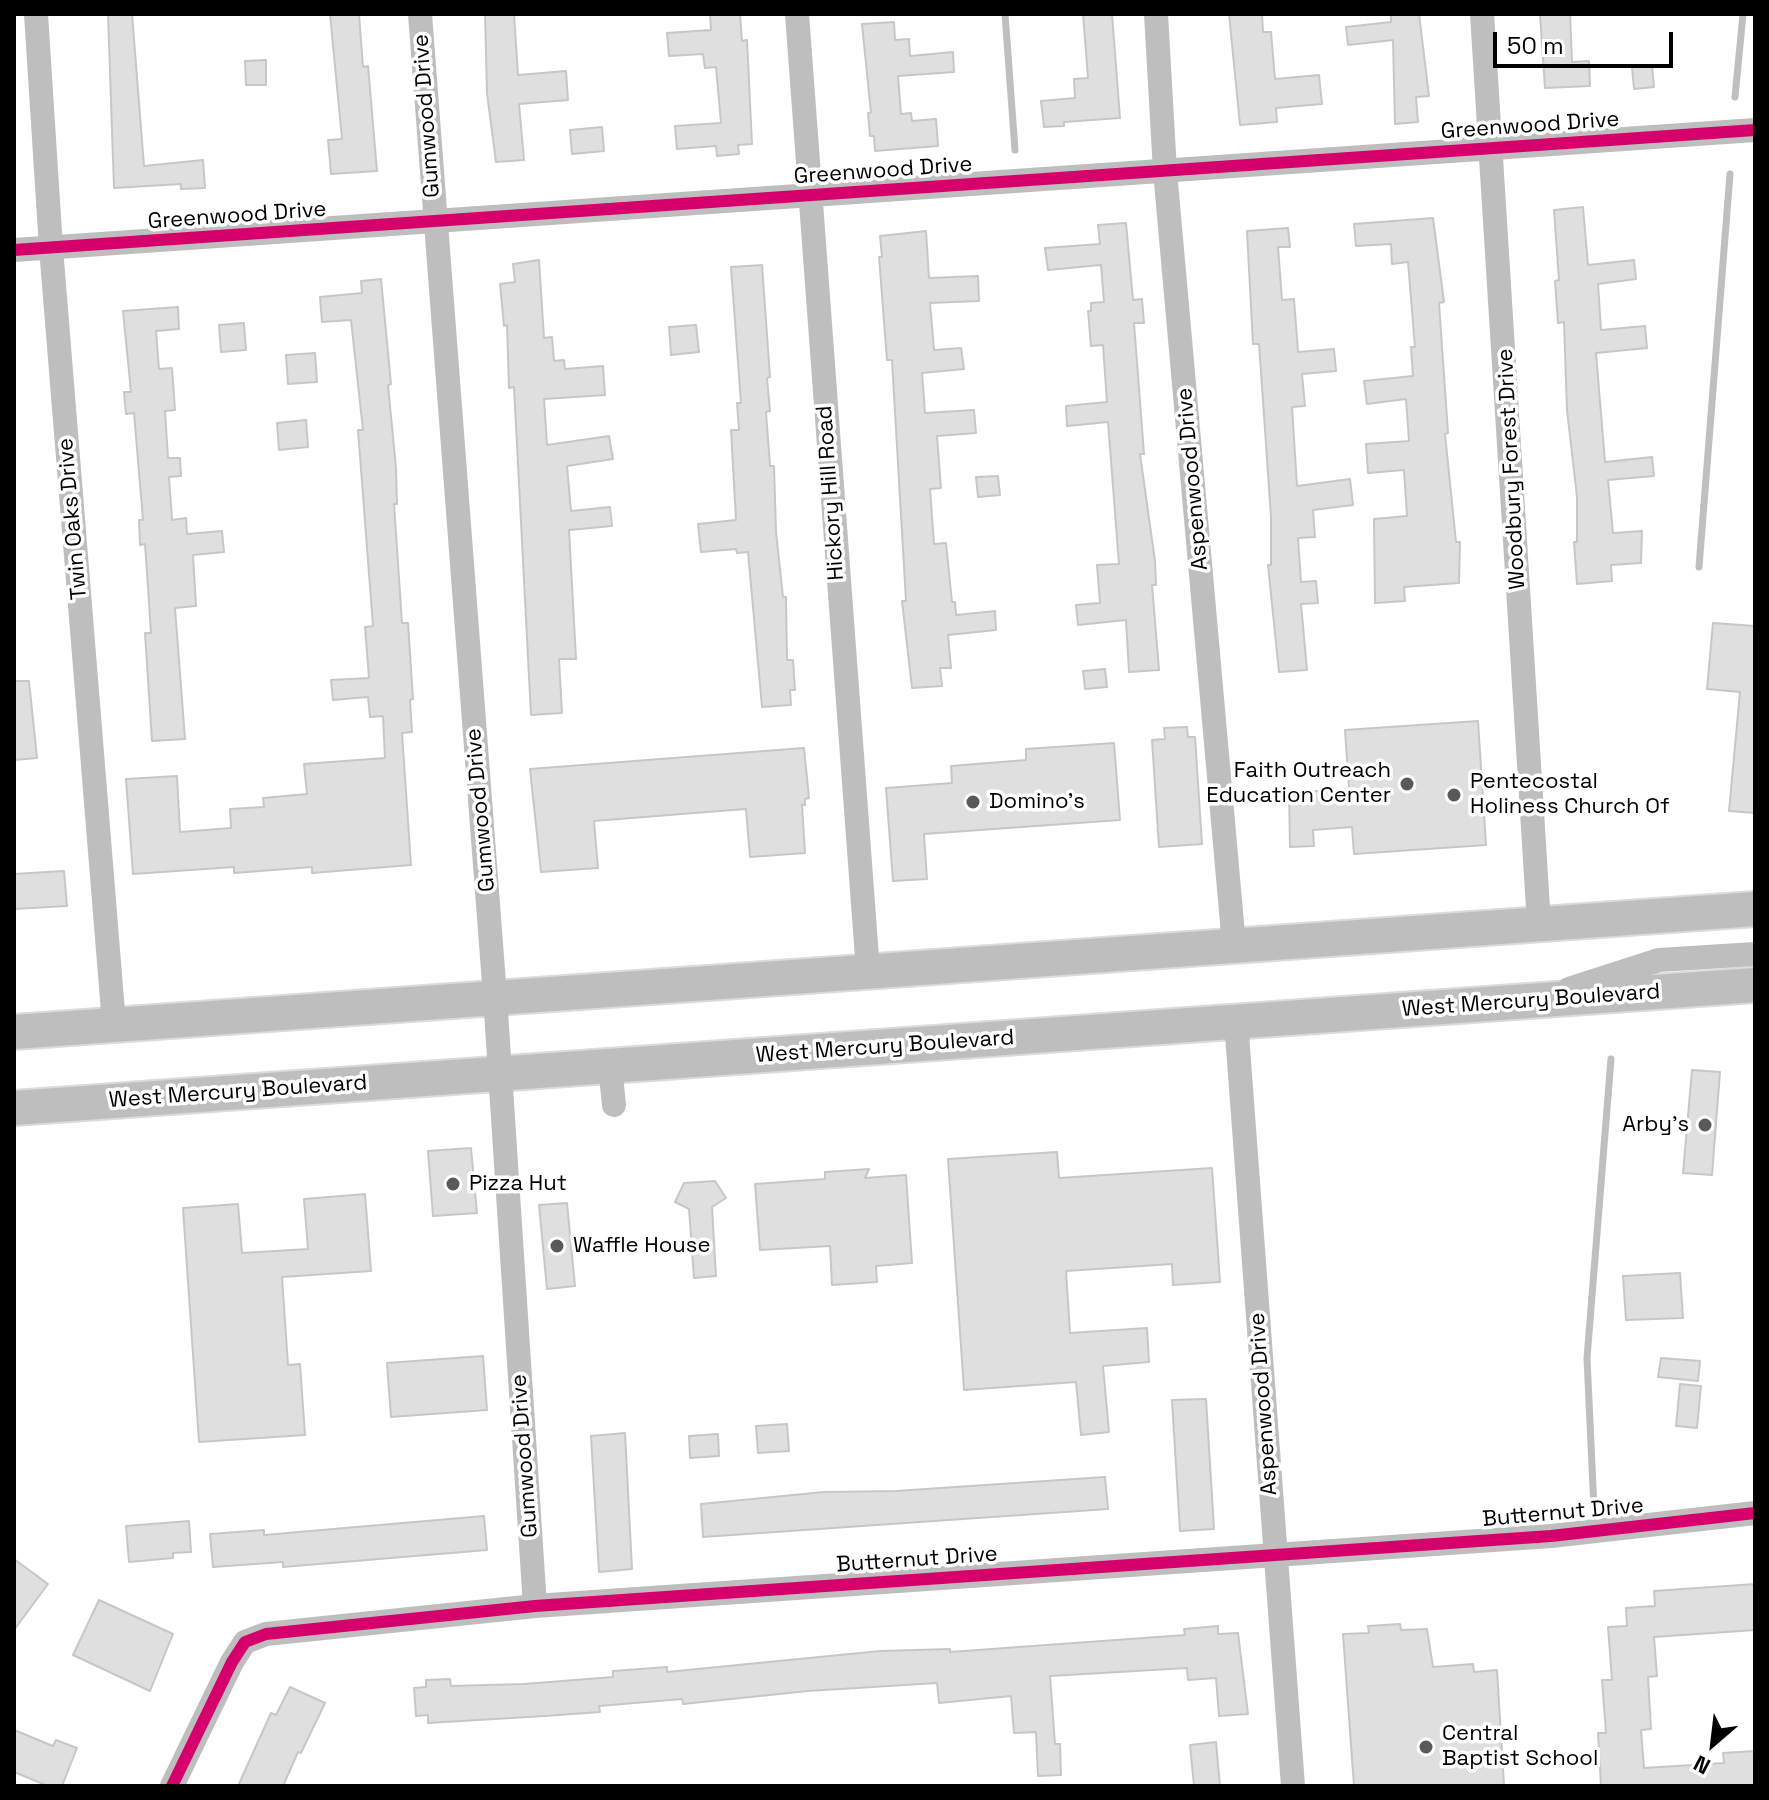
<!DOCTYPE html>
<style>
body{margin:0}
#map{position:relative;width:1769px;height:1800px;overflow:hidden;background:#fff;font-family:"Space Grotesk",sans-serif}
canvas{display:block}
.frame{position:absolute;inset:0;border:16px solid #000;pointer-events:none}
.north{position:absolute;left:1673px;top:1704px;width:80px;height:80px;-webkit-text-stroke:6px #fff;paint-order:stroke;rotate:208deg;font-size:22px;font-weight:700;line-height:32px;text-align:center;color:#000}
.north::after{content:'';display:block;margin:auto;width:28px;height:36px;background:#000;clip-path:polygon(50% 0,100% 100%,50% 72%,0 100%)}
.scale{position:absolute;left:1493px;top:32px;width:180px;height:36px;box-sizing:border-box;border:4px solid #000;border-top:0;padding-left:10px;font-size:24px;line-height:28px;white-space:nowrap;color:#000;-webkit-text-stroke:6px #fff;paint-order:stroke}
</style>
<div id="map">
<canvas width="1769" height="1800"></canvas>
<div class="frame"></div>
<div class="north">N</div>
<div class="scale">50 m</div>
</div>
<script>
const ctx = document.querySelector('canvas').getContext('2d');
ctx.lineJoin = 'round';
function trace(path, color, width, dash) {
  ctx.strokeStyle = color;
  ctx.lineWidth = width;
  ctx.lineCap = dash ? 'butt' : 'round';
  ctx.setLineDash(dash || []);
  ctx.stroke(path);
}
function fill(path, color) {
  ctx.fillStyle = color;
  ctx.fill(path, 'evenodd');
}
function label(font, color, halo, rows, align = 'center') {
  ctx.font = font + ' "Space Grotesk",sans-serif';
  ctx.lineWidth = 7;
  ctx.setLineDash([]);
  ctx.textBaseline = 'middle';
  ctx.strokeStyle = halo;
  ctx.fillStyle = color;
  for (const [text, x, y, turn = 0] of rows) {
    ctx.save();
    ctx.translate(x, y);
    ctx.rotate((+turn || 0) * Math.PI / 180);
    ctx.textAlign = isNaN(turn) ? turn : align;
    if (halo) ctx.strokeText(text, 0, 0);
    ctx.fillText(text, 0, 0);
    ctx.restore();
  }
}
const stream = new Path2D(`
 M 1005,14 L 1015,150
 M 1735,97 L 1743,14
 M 1699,567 L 1730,174
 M 1594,1509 L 1587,1358 L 1611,1059`);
const building = new Path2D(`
 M 108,14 L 132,14 L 144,166 L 203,160 L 205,188 L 181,189 L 181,184 L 114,188 Z
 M 330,14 L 359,14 L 363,67 L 368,66 L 377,171 L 331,174 L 328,140 L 342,139 Z
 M 485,14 L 514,14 L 518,75 L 566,71 L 568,100 L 519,104 L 524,160 L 496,162 L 487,93 Z
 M 710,14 L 740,14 L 742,41 L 747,40 L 752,144 L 738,145 L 739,154 L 717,156 L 716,146 L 677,149 L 675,126 L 721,123 L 716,67 L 705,68 L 703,54 L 669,56 L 667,33 L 711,30 Z
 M 1083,14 L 1112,14 L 1120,118 L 1064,122 L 1064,126 L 1044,127 L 1041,101 L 1075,98 L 1074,79 L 1088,78 Z
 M 1229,14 L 1262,14 L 1263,32 L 1271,32 L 1275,79 L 1319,75 L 1322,104 L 1276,108 L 1277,122 L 1240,125 Z
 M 1391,14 L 1419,14 L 1429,96 L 1416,97 L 1418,122 L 1395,124 L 1393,40 L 1348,45 L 1346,27 L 1391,22 Z
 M 1540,14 L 1570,14 L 1572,62 L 1589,61 L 1590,86 L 1545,88 Z
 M 894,22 L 895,40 L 909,39 L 910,56 L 953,52 L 954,72 L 898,76 L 901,114 L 911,113 L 912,121 L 936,119 L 938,146 L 875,151 L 874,136 L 870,136 L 868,113 L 871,113 L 862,24 Z
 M 266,60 L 266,85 L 246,85 L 245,61 Z
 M 1652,66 L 1654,87 L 1634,89 L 1632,67 Z
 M 602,127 L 604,151 L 572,154 L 570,130 Z
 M 1583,207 L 1588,265 L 1634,260 L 1636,279 L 1598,284 L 1601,330 L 1645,326 L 1647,348 L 1596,353 L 1605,462 L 1652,457 L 1654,476 L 1608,480 L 1613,533 L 1642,531 L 1641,563 L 1611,565 L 1612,581 L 1577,584 L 1574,542 L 1577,542 L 1577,497 L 1567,410 L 1564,322 L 1558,323 L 1555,281 L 1559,280 L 1554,210 Z
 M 1433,218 L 1444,302 L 1439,303 L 1448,433 L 1445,434 L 1456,542 L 1460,542 L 1459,583 L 1404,587 L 1405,601 L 1375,603 L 1374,519 L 1407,516 L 1404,470 L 1368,473 L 1366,444 L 1409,441 L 1406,399 L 1367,404 L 1364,381 L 1413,376 L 1411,347 L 1415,347 L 1408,262 L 1392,264 L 1391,244 L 1356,246 L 1354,224 Z
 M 1126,223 L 1133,300 L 1142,299 L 1144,323 L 1134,323 L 1144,454 L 1140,454 L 1155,561 L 1156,585 L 1152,585 L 1159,670 L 1129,672 L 1126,620 L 1078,625 L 1076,605 L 1100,603 L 1097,565 L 1119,564 L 1108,422 L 1067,426 L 1066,406 L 1107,402 L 1103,345 L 1091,346 L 1088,311 L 1091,311 L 1091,303 L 1104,302 L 1101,265 L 1048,270 L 1045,248 L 1100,244 L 1098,225 Z
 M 1288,228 L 1290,247 L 1278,247 L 1282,300 L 1294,299 L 1298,352 L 1334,349 L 1336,371 L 1302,374 L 1305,406 L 1292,407 L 1297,486 L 1350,479 L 1353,505 L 1313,510 L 1315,537 L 1298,538 L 1301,582 L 1316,581 L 1318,603 L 1301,604 L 1307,670 L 1279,672 L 1268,565 L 1271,565 L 1271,517 L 1262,386 L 1259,344 L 1253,344 L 1247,231 Z
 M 926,231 L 929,278 L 978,276 L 979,301 L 930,303 L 934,350 L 961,348 L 964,369 L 922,373 L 925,413 L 974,410 L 976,433 L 937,436 L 941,488 L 930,489 L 934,544 L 946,543 L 952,602 L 955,602 L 956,615 L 995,611 L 996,630 L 948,635 L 951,668 L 940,668 L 942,686 L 912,688 L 902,601 L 906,601 L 892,360 L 887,360 L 879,257 L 882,257 L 880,236 Z
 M 539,260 L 544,338 L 552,337 L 554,361 L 564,360 L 565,369 L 603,366 L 605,395 L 544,399 L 547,445 L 609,436 L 613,459 L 567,466 L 571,511 L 610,507 L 612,526 L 569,530 L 576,659 L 559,659 L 562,713 L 531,715 L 514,387 L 509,388 L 507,325 L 504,326 L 500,284 L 515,282 L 513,264 Z
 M 762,265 L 770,377 L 767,378 L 770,411 L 766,412 L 770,466 L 774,466 L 776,532 L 783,597 L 786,597 L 787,660 L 793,660 L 795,690 L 790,690 L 791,705 L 762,707 L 748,552 L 737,553 L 736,549 L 701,552 L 698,524 L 736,520 L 731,430 L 739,430 L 737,403 L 741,403 L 731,267 Z
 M 381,279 L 391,384 L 388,385 L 396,468 L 397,504 L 394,504 L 402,623 L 408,623 L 413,699 L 410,700 L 412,732 L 402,733 L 411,865 L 312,873 L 312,867 L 234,873 L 234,867 L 133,874 L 126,779 L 177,776 L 180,832 L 231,828 L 230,809 L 264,807 L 263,798 L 307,794 L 304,764 L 385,758 L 383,716 L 370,717 L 368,697 L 333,700 L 331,680 L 369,678 L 365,627 L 373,626 L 358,430 L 363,430 L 351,320 L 322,322 L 320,297 L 362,293 L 361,281 Z
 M 178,307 L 179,329 L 156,331 L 159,369 L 172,368 L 175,410 L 165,411 L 168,458 L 180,458 L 181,476 L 169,477 L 172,520 L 186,518 L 187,534 L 222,531 L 224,552 L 193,555 L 196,606 L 175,608 L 185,739 L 152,741 L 145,633 L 151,633 L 148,587 L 145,544 L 140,545 L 139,520 L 143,520 L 134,413 L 126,414 L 124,392 L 131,392 L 123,311 Z
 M 244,323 L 246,350 L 221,352 L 219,325 Z
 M 696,325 L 699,352 L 671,355 L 669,327 Z
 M 315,353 L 317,382 L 288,384 L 286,355 Z
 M 306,420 L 308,447 L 279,450 L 277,423 Z
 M 998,476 L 1000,495 L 978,497 L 976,477 Z
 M 1713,623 L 1755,626 L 1755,813 L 1729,811 L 1740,692 L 1707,689 Z
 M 1105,669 L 1107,687 L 1085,689 L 1083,671 Z
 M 14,681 L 29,681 L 37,758 L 14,760 Z
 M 1478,721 L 1486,845 L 1354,854 L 1352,827 L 1313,830 L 1314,846 L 1290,847 L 1289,793 L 1349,789 L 1345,730 Z
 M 1187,727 L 1188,737 L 1195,737 L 1202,844 L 1159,847 L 1152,740 L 1165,739 L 1164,728 Z
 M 1114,743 L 1120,820 L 924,834 L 927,879 L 893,881 L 886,788 L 952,783 L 951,766 L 1026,760 L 1026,749 Z
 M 804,748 L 809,798 L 805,799 L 805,805 L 802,805 L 805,853 L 750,857 L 746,809 L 707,812 L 594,821 L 598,868 L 541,872 L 530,769 Z
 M 64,871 L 67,906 L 14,909 L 14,874 Z
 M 1692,1070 L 1720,1072 L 1712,1175 L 1683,1173 Z
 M 471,1148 L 477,1213 L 433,1216 L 428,1151 Z
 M 1057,1152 L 1059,1178 L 1212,1168 L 1220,1282 L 1173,1285 L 1172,1264 L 1066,1271 L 1070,1333 L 1147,1328 L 1149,1362 L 1103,1366 L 1109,1432 L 1081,1435 L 1076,1382 L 964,1390 L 948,1159 Z
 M 869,1169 L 865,1178 L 906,1175 L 912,1263 L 876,1266 L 877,1282 L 832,1285 L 830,1246 L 760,1250 L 755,1184 L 825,1179 L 825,1172 Z
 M 715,1181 L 726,1198 L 712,1207 L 716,1276 L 694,1278 L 689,1209 L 675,1202 L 684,1183 Z
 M 365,1194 L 371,1271 L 282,1277 L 288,1365 L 300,1364 L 305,1435 L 199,1442 L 183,1208 L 238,1204 L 242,1253 L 308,1249 L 304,1199 Z
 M 567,1203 L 575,1286 L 547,1289 L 539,1205 Z
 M 1680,1273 L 1683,1318 L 1626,1320 L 1623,1276 Z
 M 483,1356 L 487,1410 L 391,1417 L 387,1363 Z
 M 1661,1358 L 1700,1361 L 1698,1381 L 1658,1377 Z
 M 1680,1384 L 1701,1386 L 1697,1428 L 1676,1426 Z
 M 1206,1399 L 1214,1529 L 1180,1531 L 1172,1400 Z
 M 787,1424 L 789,1451 L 758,1453 L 756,1426 Z
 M 625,1433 L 632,1569 L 599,1572 L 591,1436 Z
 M 718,1434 L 719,1456 L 690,1458 L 689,1436 Z
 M 1105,1477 L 1108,1509 L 703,1537 L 701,1504 L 824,1492 L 896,1491 Z
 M 484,1516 L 487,1550 L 283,1567 L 283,1562 L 213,1567 L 210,1534 L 264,1530 L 264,1535 Z
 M 189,1521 L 191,1552 L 173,1553 L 173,1558 L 129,1562 L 126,1526 Z
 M 14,1559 L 48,1584 L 14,1630 Z
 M 1755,1584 L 1755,1630 L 1654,1637 L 1657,1676 L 1648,1677 L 1651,1729 L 1641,1730 L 1644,1768 L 1724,1763 L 1723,1753 L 1755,1751 L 1755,1786 L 1601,1786 L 1598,1733 L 1606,1733 L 1602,1680 L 1612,1680 L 1608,1627 L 1627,1626 L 1626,1608 L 1655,1606 L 1654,1591 Z
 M 99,1600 L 173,1634 L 150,1691 L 73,1655 Z
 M 1400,1624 L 1401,1630 L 1427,1629 L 1433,1667 L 1473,1664 L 1474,1672 L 1497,1670 L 1504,1786 L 1354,1786 L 1343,1634 L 1369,1633 L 1368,1626 Z
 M 1218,1626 L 1218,1634 L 1238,1633 L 1248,1714 L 1219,1716 L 1216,1678 L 1188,1680 L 1187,1668 L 1050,1676 L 1055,1744 L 1060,1744 L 1061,1775 L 1038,1776 L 1036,1732 L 1014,1733 L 1011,1696 L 939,1703 L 937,1683 L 808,1691 L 683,1704 L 682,1699 L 599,1706 L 600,1712 L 545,1716 L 428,1723 L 428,1715 L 416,1716 L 414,1688 L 426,1687 L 426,1680 L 450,1679 L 451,1686 L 524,1684 L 613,1677 L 613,1671 L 667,1667 L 667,1672 L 880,1651 L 950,1649 L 950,1652 L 1185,1635 L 1184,1629 Z
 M 290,1687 L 325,1703 L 301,1753 L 298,1752 L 283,1786 L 238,1786 L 271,1713 L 276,1715 Z
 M 14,1730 L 53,1746 L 56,1740 L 77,1748 L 62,1786 L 48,1786 L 14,1772 Z
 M 1216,1742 L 1220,1786 L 1194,1786 L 1190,1745 Z`);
const minor = new Path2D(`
 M 36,14 L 51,248 L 114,1024
 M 420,14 L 495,996 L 535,1606
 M 797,14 L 868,971
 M 1156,14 L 1165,171 L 1234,945
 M 1482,14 L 1539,924
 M 14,250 L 1755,130
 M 1569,989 L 1659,960 L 1755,954
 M 1236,1021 L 1293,1786
 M 610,1066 L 614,1105
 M 172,1786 L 232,1662 L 245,1642 L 266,1634 L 535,1606 L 1551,1536 L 1755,1513`);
const highway = new Path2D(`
 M 14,1032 L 1755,909
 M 14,1108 L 1755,985`);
const cycleway = new Path2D(`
 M 14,250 L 1755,130
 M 172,1786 L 232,1662 L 245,1642 L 266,1634 L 535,1606 L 1551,1536 L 1755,1513`);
const markers = [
 [1407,784,8,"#595959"],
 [1454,795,8,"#595959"],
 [973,802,8,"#595959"],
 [1705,1125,8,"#595959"],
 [453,1184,8,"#595959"],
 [557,1246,8,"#595959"],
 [1426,1747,8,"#595959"]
];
const streetNames = [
 ["Gumwood Drive",427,116,-94],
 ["Greenwood Drive",1530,126,-4],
 ["Greenwood Drive",883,171,-4],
 ["Greenwood Drive",237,216,-4],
 ["Woodbury Forest Drive",1512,469,-93],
 ["Aspenwood Drive",1193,479,-95],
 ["Hickory Hill Road",831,493,-94],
 ["Twin Oaks Drive",73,519,-95],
 ["Gumwood Drive",481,810,-95],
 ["West Mercury Boulevard",1531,1001,-4],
 ["West Mercury Boulevard",885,1047,-4],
 ["West Mercury Boulevard",238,1092,-4],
 ["Aspenwood Drive",1264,1404,-94],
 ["Gumwood Drive",525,1456,-94],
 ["Butternut Drive",1563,1513,-5],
 ["Butternut Drive",917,1560,-4]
];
const poiNames = [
 ["Faith Outreach",1391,771,"right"],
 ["Education Center",1391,796,"right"],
 ["Pentecostal",1470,782],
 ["Holiness Church Of",1470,807],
 ["Domino's",989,802],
 ["Arby's",1689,1125,"right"],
 ["Pizza Hut",469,1184],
 ["Waffle House",573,1246],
 ["Central",1442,1734],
 ["Baptist School",1442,1759]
];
trace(stream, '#bfbfbf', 7);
fill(building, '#dfdfdf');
trace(building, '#c7c7c7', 2);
trace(highway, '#dbdbdb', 38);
trace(minor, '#bebebe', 24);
trace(highway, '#bebebe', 34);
trace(cycleway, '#d6006c', 12);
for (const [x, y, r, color] of markers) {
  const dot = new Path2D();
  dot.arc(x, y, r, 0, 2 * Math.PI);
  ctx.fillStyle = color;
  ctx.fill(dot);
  trace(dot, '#fff', 3);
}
label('22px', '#000', '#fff', streetNames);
label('22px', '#000', '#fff', poiNames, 'left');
</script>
